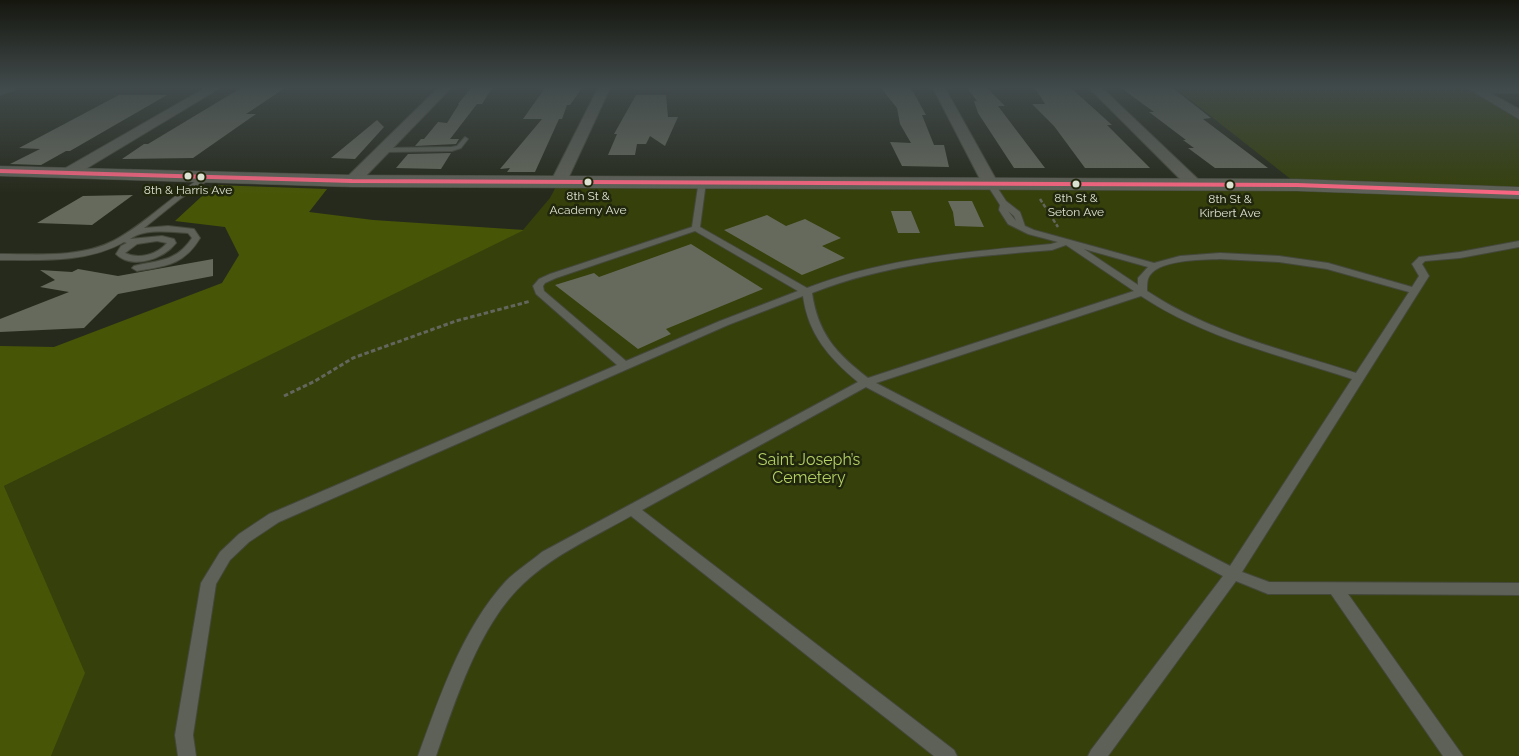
<!DOCTYPE html>
<meta charset="utf-8">
<style>
body{margin:0}
canvas{display:block;background:#262a1c}
</style>
<canvas width="1519" height="756"></canvas>
<script>
const ctx = document.querySelector('canvas').getContext('2d');
ctx.lineJoin = 'round';
function fill(path, color) {
  ctx.fillStyle = color;
  ctx.fill(path, 'evenodd');
}
function trace(path, color, width, dash) {
  ctx.strokeStyle = color;
  ctx.lineWidth = width;
  ctx.lineCap = dash ? 'butt' : 'round';
  ctx.setLineDash(dash || []);
  ctx.stroke(path);
}
function label(font, color, halo, rows, align = 'center') {
  ctx.font = font + ' Raleway,sans-serif';
  ctx.lineWidth = 5;
  ctx.setLineDash([]);
  ctx.textBaseline = 'middle';
  ctx.strokeStyle = halo;
  ctx.fillStyle = color;
  for (const [text, x, y, turn = 0] of rows) {
    ctx.save();
    ctx.translate(x, y);
    ctx.rotate((+turn || 0) * Math.PI / 180);
    ctx.textAlign = isNaN(turn) ? turn : align;
    if (halo) ctx.strokeText(text, 0, 0);
    ctx.fillText(text, 0, 0);
    ctx.restore();
  }
}
const green = new Path2D(`
 M 1175,88 L 1473,88 L 1519,115 L 1519,756 L 51,756 L 84,673 L 4,486 L 523,230 L 550,198 L 559,181 L 1297,184 Z`);
const forest = new Path2D(`
 M 214,185 L 327,189 L 309,212 L 373,220 L 524,230 L 4,486 L 85,673 L 51,756 L 0,756 L 0,346 L 54,347 L 222,283 L 239,255 L 225,227 L 175,221 Z`);
const building = new Path2D(`
 M 241,88 L 285,88 L 246,114 L 256,114 L 193,158 L 122,159 L 144,144 L 148,144 Z
 M 471,88 L 492,88 L 482,104 L 477,104 L 450,139 L 459,139 L 456,144 L 415,146 L 421,139 L 424,139 L 438,122 L 447,123 L 459,104 L 458,104 Z
 M 545,88 L 582,88 L 570,105 L 567,105 L 562,119 L 559,119 L 535,172 L 507,172 L 510,168 L 500,169 L 542,119 L 523,119 Z
 M 881,88 L 911,88 L 926,115 L 922,115 L 934,145 L 944,145 L 949,167 L 902,166 L 890,142 L 911,143 L 900,124 L 897,108 Z
 M 967,88 L 987,88 L 1005,106 L 998,106 L 1045,168 L 1014,168 L 978,113 L 974,101 L 977,101 Z
 M 1035,88 L 1071,88 L 1112,125 L 1107,125 L 1150,168 L 1085,168 L 1054,126 L 1032,104 L 1045,104 Z
 M 1121,88 L 1173,88 L 1211,118 L 1203,119 L 1268,168 L 1215,168 L 1188,148 L 1194,148 L 1183,140 L 1186,140 L 1149,112 L 1154,112 Z
 M 119,95 L 167,95 L 70,151 L 66,151 L 41,165 L 10,164 L 40,149 L 19,148 Z
 M 636,95 L 666,95 L 668,117 L 678,117 L 665,146 L 650,136 L 646,144 L 637,144 L 635,155 L 608,155 L 617,134 L 614,134 Z
 M 377,120 L 384,127 L 355,159 L 331,158 Z
 M 451,153 L 441,169 L 396,168 L 408,154 Z
 M 133,195 L 92,225 L 37,223 L 83,196 Z
 M 948,201 L 972,201 L 984,227 L 955,226 L 953,212 Z
 M 891,211 L 911,211 L 920,233 L 898,233 Z
 M 767,215 L 786,226 L 805,219 L 841,238 L 822,246 L 845,258 L 802,275 L 724,230 Z
 M 691,244 L 763,289 L 666,329 L 671,334 L 638,349 L 555,285 L 594,273 L 599,277 Z
 M 213,259 L 213,276 L 118,294 L 84,328 L 0,332 L 0,319 L 69,292 L 40,287 L 55,280 L 40,270 L 72,272 L 78,269 L 118,276 Z`);
const pathFar1 = new Path2D(`
 M 1040,199 L 1058,227`);
const path = new Path2D(`
 M 284,396 L 315,381 L 353,358 L 456,321 L 531,301`);
const lane = new Path2D(`
 M 465,137 L 468,139 L 461,148 L 452,151 L 384,152 L 380,150 L 384,148 L 452,147 L 457,146 Z
 M 206,175 L 213,177 L 180,199 L 144,228 L 168,226 L 194,229 L 200,238 C 184,265 166,266 137,271 L 132,268 L 134,266 C 159,260 176,262 192,238 L 188,233 C 170,232 145,228 130,239 L 162,236 L 174,239 L 176,243 C 164,259 132,270 116,254 L 121,246 L 127,243 L 124,242 C 88,263 40,260 0,260 L 0,254 C 36,254 80,258 113,241 C 146,224 173,194 206,175 ZM 157,241 L 167,243 C 158,254 139,260 125,253 L 137,244 Z
 M 699,180 L 706,182 L 700,227 L 807,288 C 887,257 967,252 1051,244 L 1058,242 L 1028,234 L 1008,224 L 999,210 L 1000,205 L 986,183 L 990,181 L 993,181 L 1006,201 L 1020,212 L 1025,226 L 1034,230 L 1154,263 L 1180,256 L 1220,253 L 1279,256 L 1328,263 L 1412,287 L 1419,276 L 1412,264 L 1419,257 L 1460,252 L 1519,241 L 1519,247 L 1460,258 L 1425,261 L 1422,264 L 1429,276 L 1242,572 L 1269,582 L 1519,583 L 1519,595 L 1348,594 L 1463,756 L 1443,756 L 1331,594 L 1268,594 L 1236,581 L 1108,756 L 1088,756 L 1091,750 L 1223,576 L 866,387 L 642,510 L 954,750 L 957,756 L 934,756 L 631,516 C 594,537 555,554 524,583 C 480,623 455,701 436,756 L 418,756 C 440,696 462,629 506,581 C 517,570 530,562 542,552 L 858,382 C 829,358 808,334 803,296 L 728,325 L 279,522 L 249,542 L 230,560 L 216,584 L 193,735 L 196,756 L 178,756 L 175,735 L 201,583 L 220,552 L 239,534 L 269,514 L 617,365 L 536,294 L 533,286 L 539,279 L 550,274 L 692,227 ZM 1008,211 L 1014,216 L 1016,221 ZM 695,231 L 798,291 L 720,321 L 626,361 L 544,291 L 543,286 L 545,283 L 556,278 ZM 1066,245 L 1134,291 L 868,378 C 836,353 818,334 812,293 C 891,262 968,257 1052,250 ZM 1084,249 L 1148,267 L 1138,278 L 1138,285 ZM 1220,259 L 1279,262 L 1327,269 L 1409,292 L 1356,373 C 1285,350 1210,333 1147,291 C 1147,288 1147,282 1148,279 C 1155,259 1202,260 1220,259 ZM 1141,296 C 1204,338 1280,355 1352,379 L 1230,566 L 876,383 Z`);
const street = new Path2D(`
 M 0,88 L 15,88 L 13,91 L 0,95 Z
 M 205,88 L 220,88 L 74,176 L 62,176 L 60,173 L 62,170 Z
 M 438,88 L 451,88 L 358,184 L 346,184 L 344,181 L 346,178 Z
 M 598,88 L 610,88 L 567,181 L 565,184 L 553,184 L 551,181 Z
 M 933,88 L 945,88 L 998,183 L 996,186 L 984,186 L 982,183 Z
 M 1089,88 L 1102,88 L 1200,181 L 1202,184 L 1200,187 L 1188,187 Z
 M 1467,88 L 1519,88 L 1519,93 L 1490,93 L 1519,109 L 1519,119 Z`);
const secondary = new Path2D(`
 M 0,166 L 352,175 L 1297,179 L 1519,187 L 1519,199 L 1297,191 L 352,187 L 0,176 Z`);
const bus1 = new Path2D(`
 M 0,171 L 352,181 L 1297,185 L 1519,193`);
const markers = [
 [188,176,4.5,"#dce2d1"],
 [201,177,4.5,"#dce2d1"],
 [588,182,4.5,"#dce2d1"],
 [1076,184,4.5,"#dce2d1"],
 [1230,185,4.5,"#dce2d1"]
];
const farBusnames = [
 ["8th & Harris Ave",188,190],
 ["8th St &",588,196],
 ["Academy Ave",588,210],
 ["8th St &",1076,198],
 ["Seton Ave",1076,212],
 ["8th St &",1230,199],
 ["Kirbert Ave",1230,213]
];
const parkNames = [
 ["Saint Joseph’s",809,460],
 ["Cemetery",809,478]
];
fill(green, '#35400b');
fill(forest, '#475606');
fill(building, '#666a5d');
trace(lane, '#44483b', 2);
trace(street, '#44483b', 2);
trace(secondary, '#44483b', 1);
trace(pathFar1, '#63665c', 2.5, [4, 2]);
trace(path, '#63665c', 3, [4.5, 2.5]);
fill(lane, '#5e6157');
fill(street, '#5e6157');
fill(secondary, '#5e6157');
trace(bus1, '#fa6682', 4);
const sky = ctx.createLinearGradient(0, 0, 0, 194);
sky.addColorStop(0, '#15170f');
sky.addColorStop(0.45, '#414a4b');
sky.addColorStop(1, '#414a4b00');
ctx.fillStyle = sky;
ctx.fillRect(0, 0, 1519, 194);
for (const [x, y, r, color] of markers) {
  const dot = new Path2D();
  dot.arc(x, y, r, 0, 2 * Math.PI);
  ctx.fillStyle = color;
  ctx.fill(dot);
  trace(dot, '#20270c', 2);
}
label('12px', '#dce2d1', '#20270c', farBusnames);
label('16px', '#b4d066', '#20270c', parkNames);
</script>
